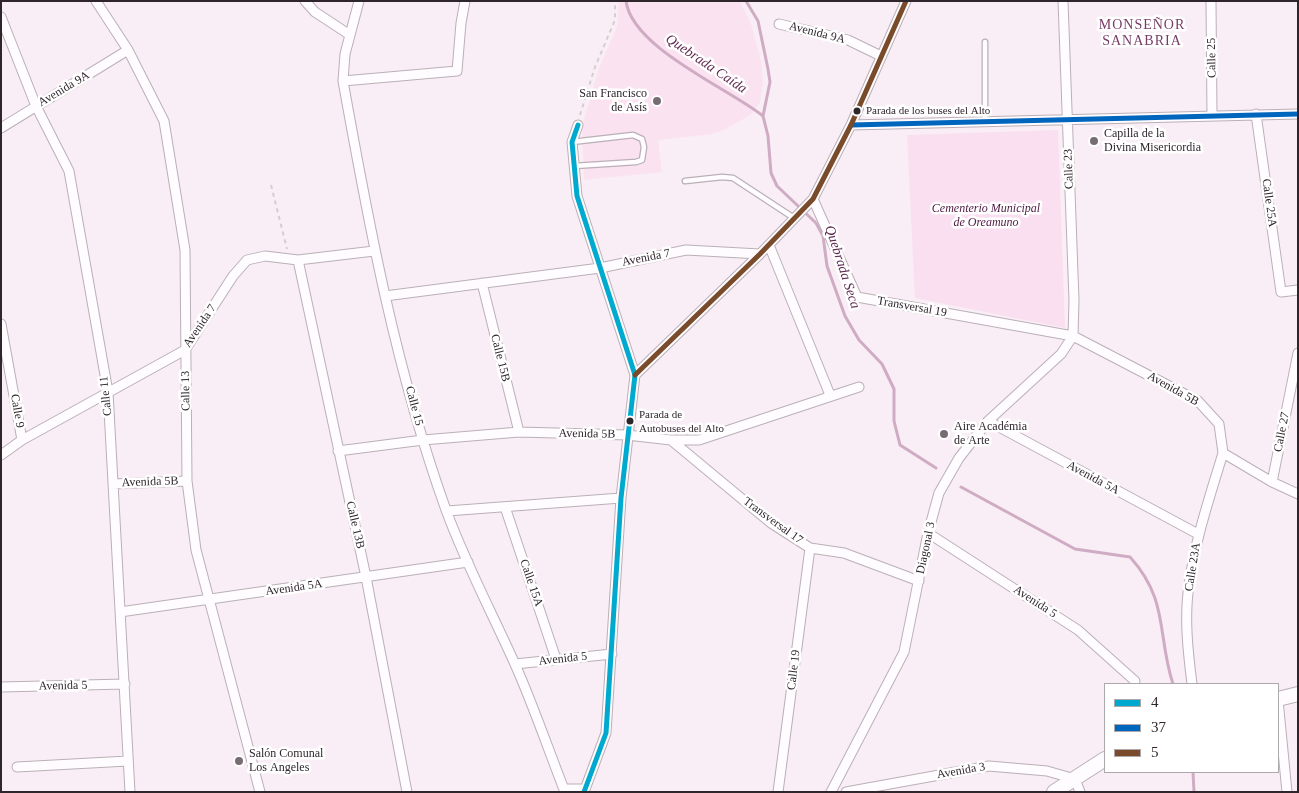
<!DOCTYPE html>
<meta charset="utf-8">
<style>
body{margin:0}
#map{position:relative;width:1299px;height:793px;overflow:hidden;background:#f9eef5;font-family:Georgia,serif}
canvas{display:block}
.frame{position:absolute;inset:0;border:2px solid #2f262c;pointer-events:none}
.legend{position:absolute;left:1104px;top:683px;width:175px;height:90px;box-sizing:border-box;background:#fff;border:1px solid #aca8ab;margin:0;padding:6px 9px;list-style:none;font-size:15px;color:#2f262c}
.legend li{display:flex;align-items:center;gap:10px;height:25px}
.legend b{width:25px;border:1px solid #aca8ab}
</style>
<div id="map">
<canvas width="1299" height="793"></canvas>
<div class="frame"></div>
<ul class="legend">
<li><b style="height:6px;background:#00a9ce"></b>4</li>
<li><b style="height:6px;background:#0065bd"></b>37</li>
<li><b style="height:6px;background:#7a4b2a"></b>5</li>
</ul>
</div>
<script>
const ctx = document.querySelector('canvas').getContext('2d');
ctx.lineJoin = 'round';
function fill(path, color) {
  ctx.fillStyle = color;
  ctx.fill(path, 'evenodd');
}
function trace(path, color, width, dash) {
  ctx.strokeStyle = color;
  ctx.lineWidth = width;
  ctx.lineCap = dash ? 'butt' : 'round';
  ctx.setLineDash(dash || []);
  ctx.stroke(path);
}
function label(font, color, halo, rows, align = 'center') {
  ctx.font = font + ' Georgia,serif';
  ctx.lineWidth = 5;
  ctx.setLineDash([]);
  ctx.textBaseline = 'middle';
  ctx.strokeStyle = halo;
  ctx.fillStyle = color;
  for (const [text, x, y, turn = 0] of rows) {
    ctx.save();
    ctx.translate(x, y);
    ctx.rotate((+turn || 0) * Math.PI / 180);
    ctx.textAlign = isNaN(turn) ? turn : align;
    if (halo) ctx.strokeText(text, 0, 0);
    ctx.fillText(text, 0, 0);
    ctx.restore();
  }
}
const built = new Path2D(`
 M 619,1 L 740,1 L 751,24 L 761,61 L 763,83 L 760,102 L 752,114 L 726,129 L 712,134 L 658,140 L 662,172 L 584,180 L 582,126 L 599,68 L 617,27 Z`);
const green = new Path2D(`
 M 1058,130 L 1065,328 L 915,298 L 907,135 Z`);
const stream = new Path2D(`
 M 626,1 C 632,48 728,88 763,116
 M 746,1 L 758,21 L 768,69 L 770,82 L 763,116 L 768,136 L 771,173 L 777,186 L 816,223 L 823,236 L 827,266 L 845,316 L 859,340 L 882,364 L 894,389 L 894,421 L 900,445 L 936,468
 M 961,487 L 1075,549 L 1130,557 C 1169,600 1157,635 1173,684
 M 1193,772 L 1194,792`);
const path = new Path2D(`
 M 580,115 L 595,67 L 615,20 L 615,1
 M 271,185 L 287,249`);
const lane = new Path2D(`
 M 985,42 L 985,120
 M 572,142 L 633,135 L 642,139 L 644,147 L 642,160 L 636,162 L 574,166
 M 685,181 L 722,177 L 733,178 L 794,218`);
const street = new Path2D(`
 M 96,1 L 128,50 L 164,121 L 185,250 L 187,481 L 196,550 L 260,792
 M 305,1 L 315,12 L 350,35
 M 359,1 L 345,54 L 343,81 C 369,226 396,371 446,510 C 465,562 491,611 514,662 C 533,704 548,749 565,792
 M 1063,1 L 1074,300 L 1073,336
 M 1211,1 L 1212,115
 M 1,17 L 36,106 L 69,171 L 108,392 L 130,792
 M 779,24 L 848,40 L 881,56
 M 343,81 L 457,71 L 461,23 L 465,1
 M 1256,114 L 1281,292 L 1298,290
 M 578,125 L 572,142 L 577,196 L 635,375 L 621,498 L 606,733 L 584,792
 M 851,125 L 1298,114
 M 1,128 L 128,50
 M 813,199 L 857,297 L 1073,336 L 1198,401 L 1219,424 L 1223,453 L 1272,482 L 1298,494
 M 769,245 L 830,395
 M 298,260 L 366,577 L 407,792
 M 482,283 L 519,432
 M 385,296 L 600,268 L 686,250 L 760,254
 M 1,324 L 22,440
 M 635,375 L 760,254 L 813,199 L 851,125 L 906,1
 M 988,421 L 1198,534
 M 671,440 L 771,523 L 810,548 L 844,553 L 919,581
 M 338,451 L 423,440 L 519,432 L 627,435 L 671,440 L 699,440 L 859,387
 M 1,455 L 22,440 L 185,350 L 233,276 L 247,260 L 265,256 L 298,260 L 374,251
 M 1272,482 L 1298,353
 M 113,484 L 187,481
 M 505,507 L 556,659
 M 447,511 L 621,498
 M 928,533 L 1078,630 L 1135,681
 M 120,612 L 468,562
 M 515,664 L 612,654
 M 1192,684 C 1188,652 1184,618 1189,585 C 1195,540 1210,496 1223,453
 M 1,687 L 125,684
 M 1278,700 L 1287,792
 M 17,767 L 128,761
 M 564,789 L 585,789
 M 778,792 L 810,548
 M 831,792 L 904,652 L 928,533 L 939,493 L 959,458 L 988,421 L 1061,354 L 1073,336
 M 846,792 L 989,766 L 1047,771 L 1075,779 L 1080,792`);
const secondary = new Path2D(`
 M 1278,699 L 1298,694
 M 1054,792 L 1105,759`);
const bus1 = new Path2D(`
 M 578,125 L 572,142 L 577,196 L 635,375 L 621,498 L 606,733 L 584,792`);
const bus2 = new Path2D(`
 M 851,125 L 1298,114`);
const bus3 = new Path2D(`
 M 635,375 L 760,254 L 813,199 L 851,125 L 906,1`);
const markers = [
 [657,101,5,"#766c72"],
 [857,111,4.5,"#2f262c"],
 [1094,141,5,"#766c72"],
 [630,421,4.5,"#2f262c"],
 [944,434,5,"#766c72"],
 [239,761,5,"#766c72"]
];
const busNames = [
 ["Parada de los buses del Alto",866,111],
 ["Parada de",639,415],
 ["Autobuses del Alto",639,429]
];
const streetNames = [
 ["Avenida 9A",817,33,14],
 ["Calle 25",1212,58,-91],
 ["Avenida 9A",64,89,-31],
 ["Calle 23",1069,169,-92],
 ["Calle 25A",1269,203,82],
 ["Avenida 7",646,258,-11],
 ["Transversal 19",912,307,10],
 ["Avenida 7",200,326,-56],
 ["Calle 15B",500,358,76],
 ["Avenida 5B",1173,389,29],
 ["Calle 13",186,391,-91],
 ["Calle 11",106,396,-96],
 ["Calle 15",414,406,75],
 ["Calle 9",17,411,80],
 ["Calle 27",1282,432,-79],
 ["Avenida 5B",587,434,1],
 ["Avenida 5A",1093,478,28],
 ["Avenida 5B",150,482,-2],
 ["Transversal 17",773,521,36],
 ["Calle 13B",355,525,77],
 ["Diagonal 3",926,548,-78],
 ["Calle 23A",1193,567,-81],
 ["Calle 15A",531,583,71],
 ["Avenida 5A",294,588,-8],
 ["Avenida 5",1035,602,33],
 ["Avenida 5",563,659,-6],
 ["Calle 19",794,670,-83],
 ["Avenida 5",63,686,-1],
 ["Avenida 3",961,771,-10]
];
const poiNames = [
 ["San Francisco",647,94,"right"],
 ["de Asís",647,108,"right"],
 ["Capilla de la",1104,134],
 ["Divina Misericordia",1104,148],
 ["Aire Académia",954,427],
 ["de Arte",954,441],
 ["Salón Comunal",249,754],
 ["Los Angeles",249,768]
];
const parkNames = [
 ["Cementerio Municipal",986,209],
 ["de Oreamuno",986,223]
];
const neighbourhoodNames = [
 ["MONSEÑOR",1142,25],
 ["SANABRIA",1142,41]
];
const waterNames = [
 ["Quebrada Caída",706,64,34],
 ["Quebrada Seca",842,267,72]
];
fill(built, '#fae2f1');
fill(green, '#f9dff0');
trace(stream, '#cfacc3', 3);
trace(lane, '#bab0b6', 7);
trace(street, '#bab0b6', 11);
trace(secondary, '#bab0b6', 16);
trace(path, '#d3ced2', 2, [4, 4]);
trace(lane, '#fefcfe', 4.5);
trace(street, '#fefcfe', 9);
trace(secondary, '#fefcfe', 14);
trace(bus1, '#00a9ce', 5);
trace(bus2, '#0065bd', 5);
trace(bus3, '#7a4b2a', 5);
for (const [x, y, r, color] of markers) {
  const dot = new Path2D();
  dot.arc(x, y, r, 0, 2 * Math.PI);
  ctx.fillStyle = color;
  ctx.fill(dot);
  trace(dot, '#fff', 2);
}
label('11px', '#2f262c', '#fff', busNames, 'left');
label('12px', '#2f262c', '#fff', streetNames);
label('12px', '#2f262c', '#fff', poiNames, 'left');
label('italic 12px', '#4f1941', '#fff', parkNames);
ctx.letterSpacing = '1px';
label('14px', '#773c66', '#fff', neighbourhoodNames);
ctx.letterSpacing = '0px';
label('italic 14px', '#5e274f', '#fff', waterNames);
</script>
